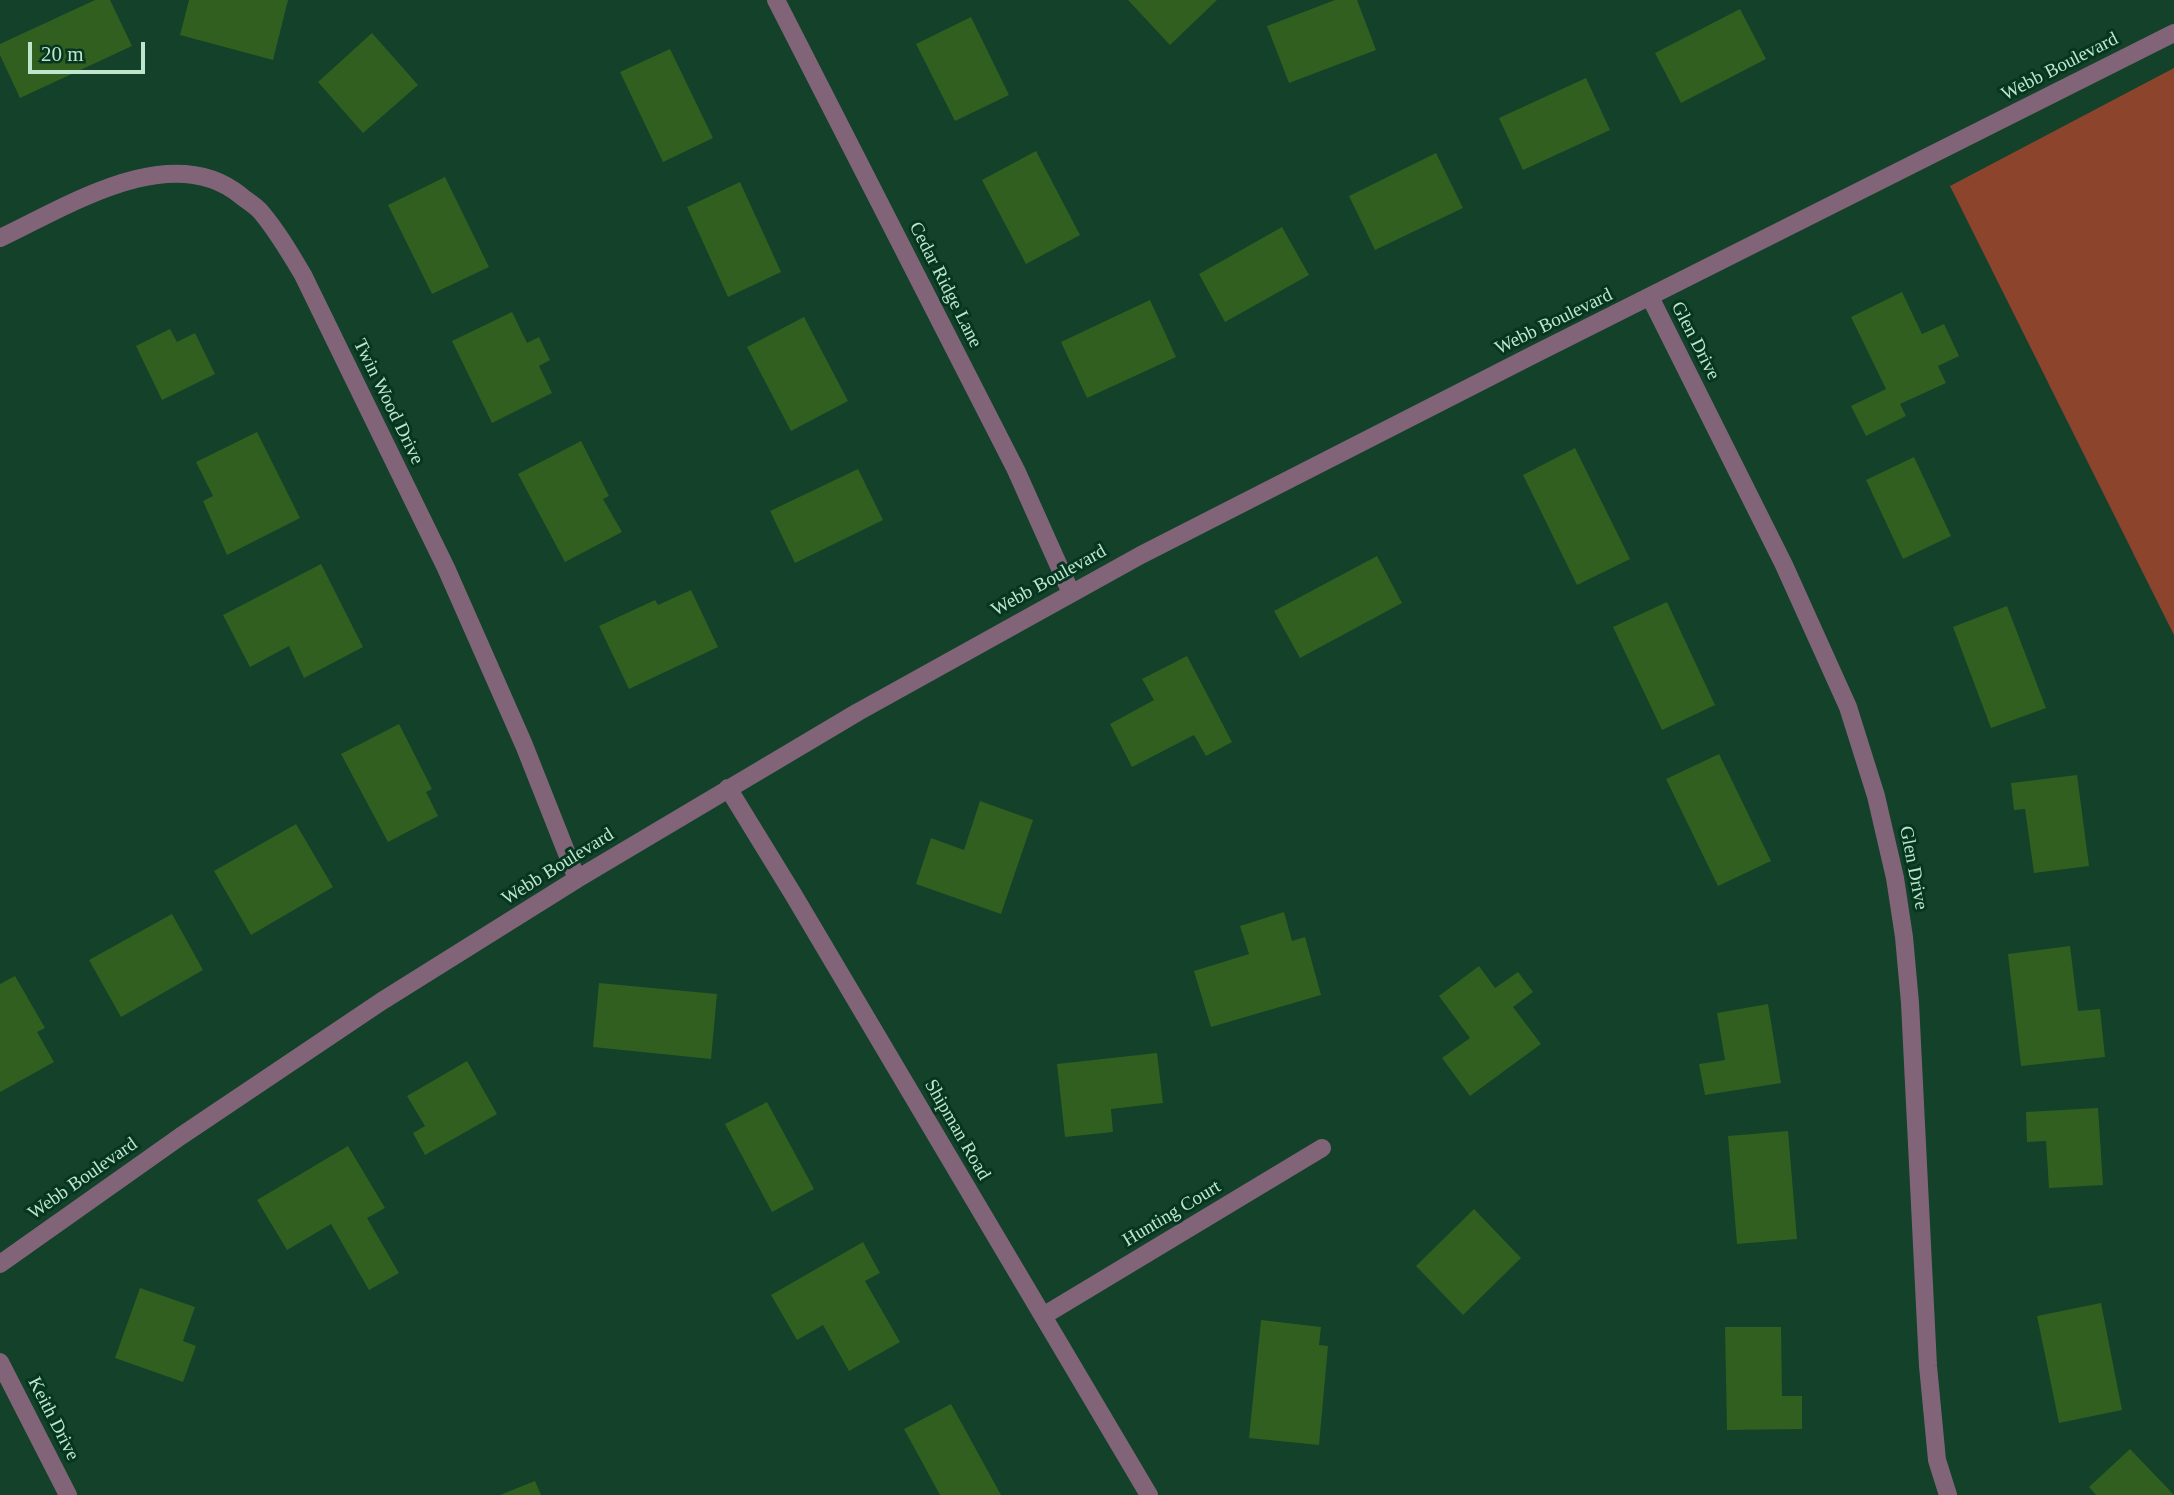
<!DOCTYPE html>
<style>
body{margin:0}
#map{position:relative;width:2174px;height:1495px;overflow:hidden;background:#13412a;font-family:"Times New Roman",serif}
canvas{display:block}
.scale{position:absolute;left:28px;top:42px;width:117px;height:32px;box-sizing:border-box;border:4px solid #bee6cd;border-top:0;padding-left:9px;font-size:21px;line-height:24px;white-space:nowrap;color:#bee6cd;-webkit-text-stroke:5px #063620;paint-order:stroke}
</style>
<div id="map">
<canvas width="2174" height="1495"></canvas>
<div class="scale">20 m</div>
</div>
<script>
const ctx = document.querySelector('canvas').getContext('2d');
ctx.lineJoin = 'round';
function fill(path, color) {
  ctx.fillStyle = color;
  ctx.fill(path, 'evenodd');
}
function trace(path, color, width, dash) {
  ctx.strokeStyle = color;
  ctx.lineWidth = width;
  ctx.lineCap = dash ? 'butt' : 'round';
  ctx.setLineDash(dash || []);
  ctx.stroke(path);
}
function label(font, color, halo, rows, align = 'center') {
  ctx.font = font + ' "Times New Roman",serif';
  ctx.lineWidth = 6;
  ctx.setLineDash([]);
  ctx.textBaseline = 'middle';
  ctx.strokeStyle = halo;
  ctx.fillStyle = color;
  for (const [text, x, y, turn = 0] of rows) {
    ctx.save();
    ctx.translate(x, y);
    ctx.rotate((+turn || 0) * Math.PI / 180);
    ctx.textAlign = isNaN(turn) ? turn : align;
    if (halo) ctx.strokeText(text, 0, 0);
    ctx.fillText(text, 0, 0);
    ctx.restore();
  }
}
const green = new Path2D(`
 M 2174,68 L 2174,635 L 1950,186 Z`);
const building = new Path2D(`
 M 95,0 L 110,0 L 132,46 L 20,98 L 0,55 L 0,44 Z
 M 189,0 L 288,0 L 273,60 L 180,35 Z
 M 1128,0 L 1217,0 L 1170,45 Z
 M 1335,0 L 1357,0 L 1376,50 L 1289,83 L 1267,26 Z
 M 1740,9 L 1766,59 L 1681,103 L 1655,53 Z
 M 971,17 L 1009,95 L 955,121 L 916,44 Z
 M 372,33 L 418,85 L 363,133 L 318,82 Z
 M 670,49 L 713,138 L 663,162 L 620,72 Z
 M 1586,78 L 1610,130 L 1523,170 L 1499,118 Z
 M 1036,151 L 1080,235 L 1026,264 L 982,180 Z
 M 1436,153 L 1463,208 L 1375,250 L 1349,196 Z
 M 445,177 L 489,267 L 432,294 L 388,205 Z
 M 740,182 L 781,272 L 728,297 L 687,207 Z
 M 1282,227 L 1309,275 L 1225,322 L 1199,274 Z
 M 1902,292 L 1922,334 L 1944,324 L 1959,356 L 1938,366 L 1946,383 L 1900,404 L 1906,416 L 1866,436 L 1851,406 L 1886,389 L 1851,317 Z
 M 1150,300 L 1176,357 L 1087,398 L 1061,342 Z
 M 512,312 L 527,343 L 539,337 L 550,360 L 539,366 L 552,393 L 492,423 L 452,341 Z
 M 804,317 L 848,401 L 791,431 L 747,347 Z
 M 170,329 L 177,342 L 195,333 L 215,374 L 162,400 L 136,346 Z
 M 257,432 L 300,518 L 227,555 L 203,501 L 213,496 L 196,462 Z
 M 581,441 L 609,496 L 603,499 L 622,532 L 565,562 L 518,474 Z
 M 1575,448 L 1630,559 L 1577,585 L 1523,475 Z
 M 1914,457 L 1951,536 L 1903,559 L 1866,480 Z
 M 858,469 L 883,520 L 795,563 L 770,511 Z
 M 1377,556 L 1402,603 L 1300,658 L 1274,611 Z
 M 321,564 L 363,647 L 304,678 L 289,646 L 250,667 L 223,615 Z
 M 691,590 L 718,647 L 629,689 L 599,626 L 655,600 L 658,605 Z
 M 1667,602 L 1715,705 L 1662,730 L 1613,627 Z
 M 2007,606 L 2046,708 L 1991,728 L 1953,627 Z
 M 1187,656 L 1232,742 L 1206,756 L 1194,735 L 1132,767 L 1110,724 L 1154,700 L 1142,679 Z
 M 399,724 L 432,789 L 426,792 L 438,816 L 388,842 L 341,754 Z
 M 1719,754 L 1771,861 L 1718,886 L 1666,779 Z
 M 2077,775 L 2089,866 L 2034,873 L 2025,809 L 2014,810 L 2011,783 Z
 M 980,801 L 1033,820 L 1001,914 L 916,884 L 931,838 L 964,850 Z
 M 296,824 L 333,887 L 251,935 L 214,871 Z
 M 1284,912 L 1292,941 L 1305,937 L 1321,995 L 1211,1027 L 1194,971 L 1249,954 L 1240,926 Z
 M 172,914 L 203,970 L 121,1017 L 89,960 Z
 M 2070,946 L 2078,1011 L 2100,1009 L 2105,1057 L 2021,1066 L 2008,954 Z
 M 1479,966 L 1495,988 L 1518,972 L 1533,992 L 1513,1007 L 1541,1044 L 1470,1096 L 1442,1058 L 1470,1038 L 1439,996 Z
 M 15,976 L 45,1028 L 37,1032 L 54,1062 L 0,1092 L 0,984 Z
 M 599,983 L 717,994 L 711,1059 L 593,1047 Z
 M 1768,1004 L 1781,1083 L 1705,1095 L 1699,1064 L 1725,1060 L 1717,1013 Z
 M 1157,1053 L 1163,1103 L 1111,1109 L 1113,1132 L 1065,1137 L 1057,1064 Z
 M 467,1061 L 497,1114 L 425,1155 L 413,1133 L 425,1126 L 407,1096 Z
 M 767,1102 L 814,1189 L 772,1212 L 725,1124 Z
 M 2098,1108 L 2103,1185 L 2049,1188 L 2046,1141 L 2027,1142 L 2026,1112 Z
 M 1788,1131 L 1797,1239 L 1737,1244 L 1728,1136 Z
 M 348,1146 L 385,1208 L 367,1218 L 399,1273 L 369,1290 L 331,1224 L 287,1250 L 257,1200 Z
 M 1474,1209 L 1521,1258 L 1463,1315 L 1416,1266 Z
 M 863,1242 L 880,1273 L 865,1281 L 900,1342 L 849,1371 L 823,1325 L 797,1340 L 771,1295 Z
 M 140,1288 L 195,1307 L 183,1341 L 196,1346 L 183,1382 L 115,1358 Z
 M 2101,1303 L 2122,1410 L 2059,1423 L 2037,1316 Z
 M 1261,1320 L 1321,1327 L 1319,1345 L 1328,1346 L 1319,1445 L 1249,1438 Z
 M 1725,1327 L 1781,1327 L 1782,1396 L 1802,1396 L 1802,1429 L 1727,1430 Z
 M 951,1404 L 1001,1495 L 940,1495 L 904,1429 Z
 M 2130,1449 L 2174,1495 L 2096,1495 L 2089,1487 Z
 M 535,1481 L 541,1495 L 500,1495 Z`);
const minor = new Path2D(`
 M 776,0 L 1016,470 L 1071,593
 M 0,238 C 66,207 171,139 240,195 C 247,201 255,205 261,212 C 277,231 290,253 303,275 L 446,568 L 524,745 L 577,879
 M 1650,297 L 1784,565 L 1848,707 L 1876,796 L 1895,878 L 1904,937 L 1910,1003 L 1928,1366 L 1937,1460 L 1948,1495
 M 728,788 L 793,894 L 1149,1495
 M 0,1264 L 181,1136 L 382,1001 L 577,879 L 858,712 L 1141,555 L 1531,356 L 2174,33
 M 1043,1316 L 1322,1148
 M 0,1362 L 68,1495`);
const streetNames = [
 ["Webb Boulevard",2060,67,-27],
 ["Cedar Ridge Lane",945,285,63],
 ["Webb Boulevard",1554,322,-26],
 ["Glen Drive",1695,341,63],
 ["Twin Wood Drive",388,402,64],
 ["Webb Boulevard",1049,581,-29],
 ["Webb Boulevard",558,867,-32],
 ["Glen Drive",1913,868,79],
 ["Shipman Road",957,1130,60],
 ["Webb Boulevard",83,1179,-35],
 ["Hunting Court",1172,1214,-31],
 ["Keith Drive",53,1419,63]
];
fill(green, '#8c442d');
fill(building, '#315f20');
trace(minor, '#826479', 18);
label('19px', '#bee6cd', '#063620', streetNames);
</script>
